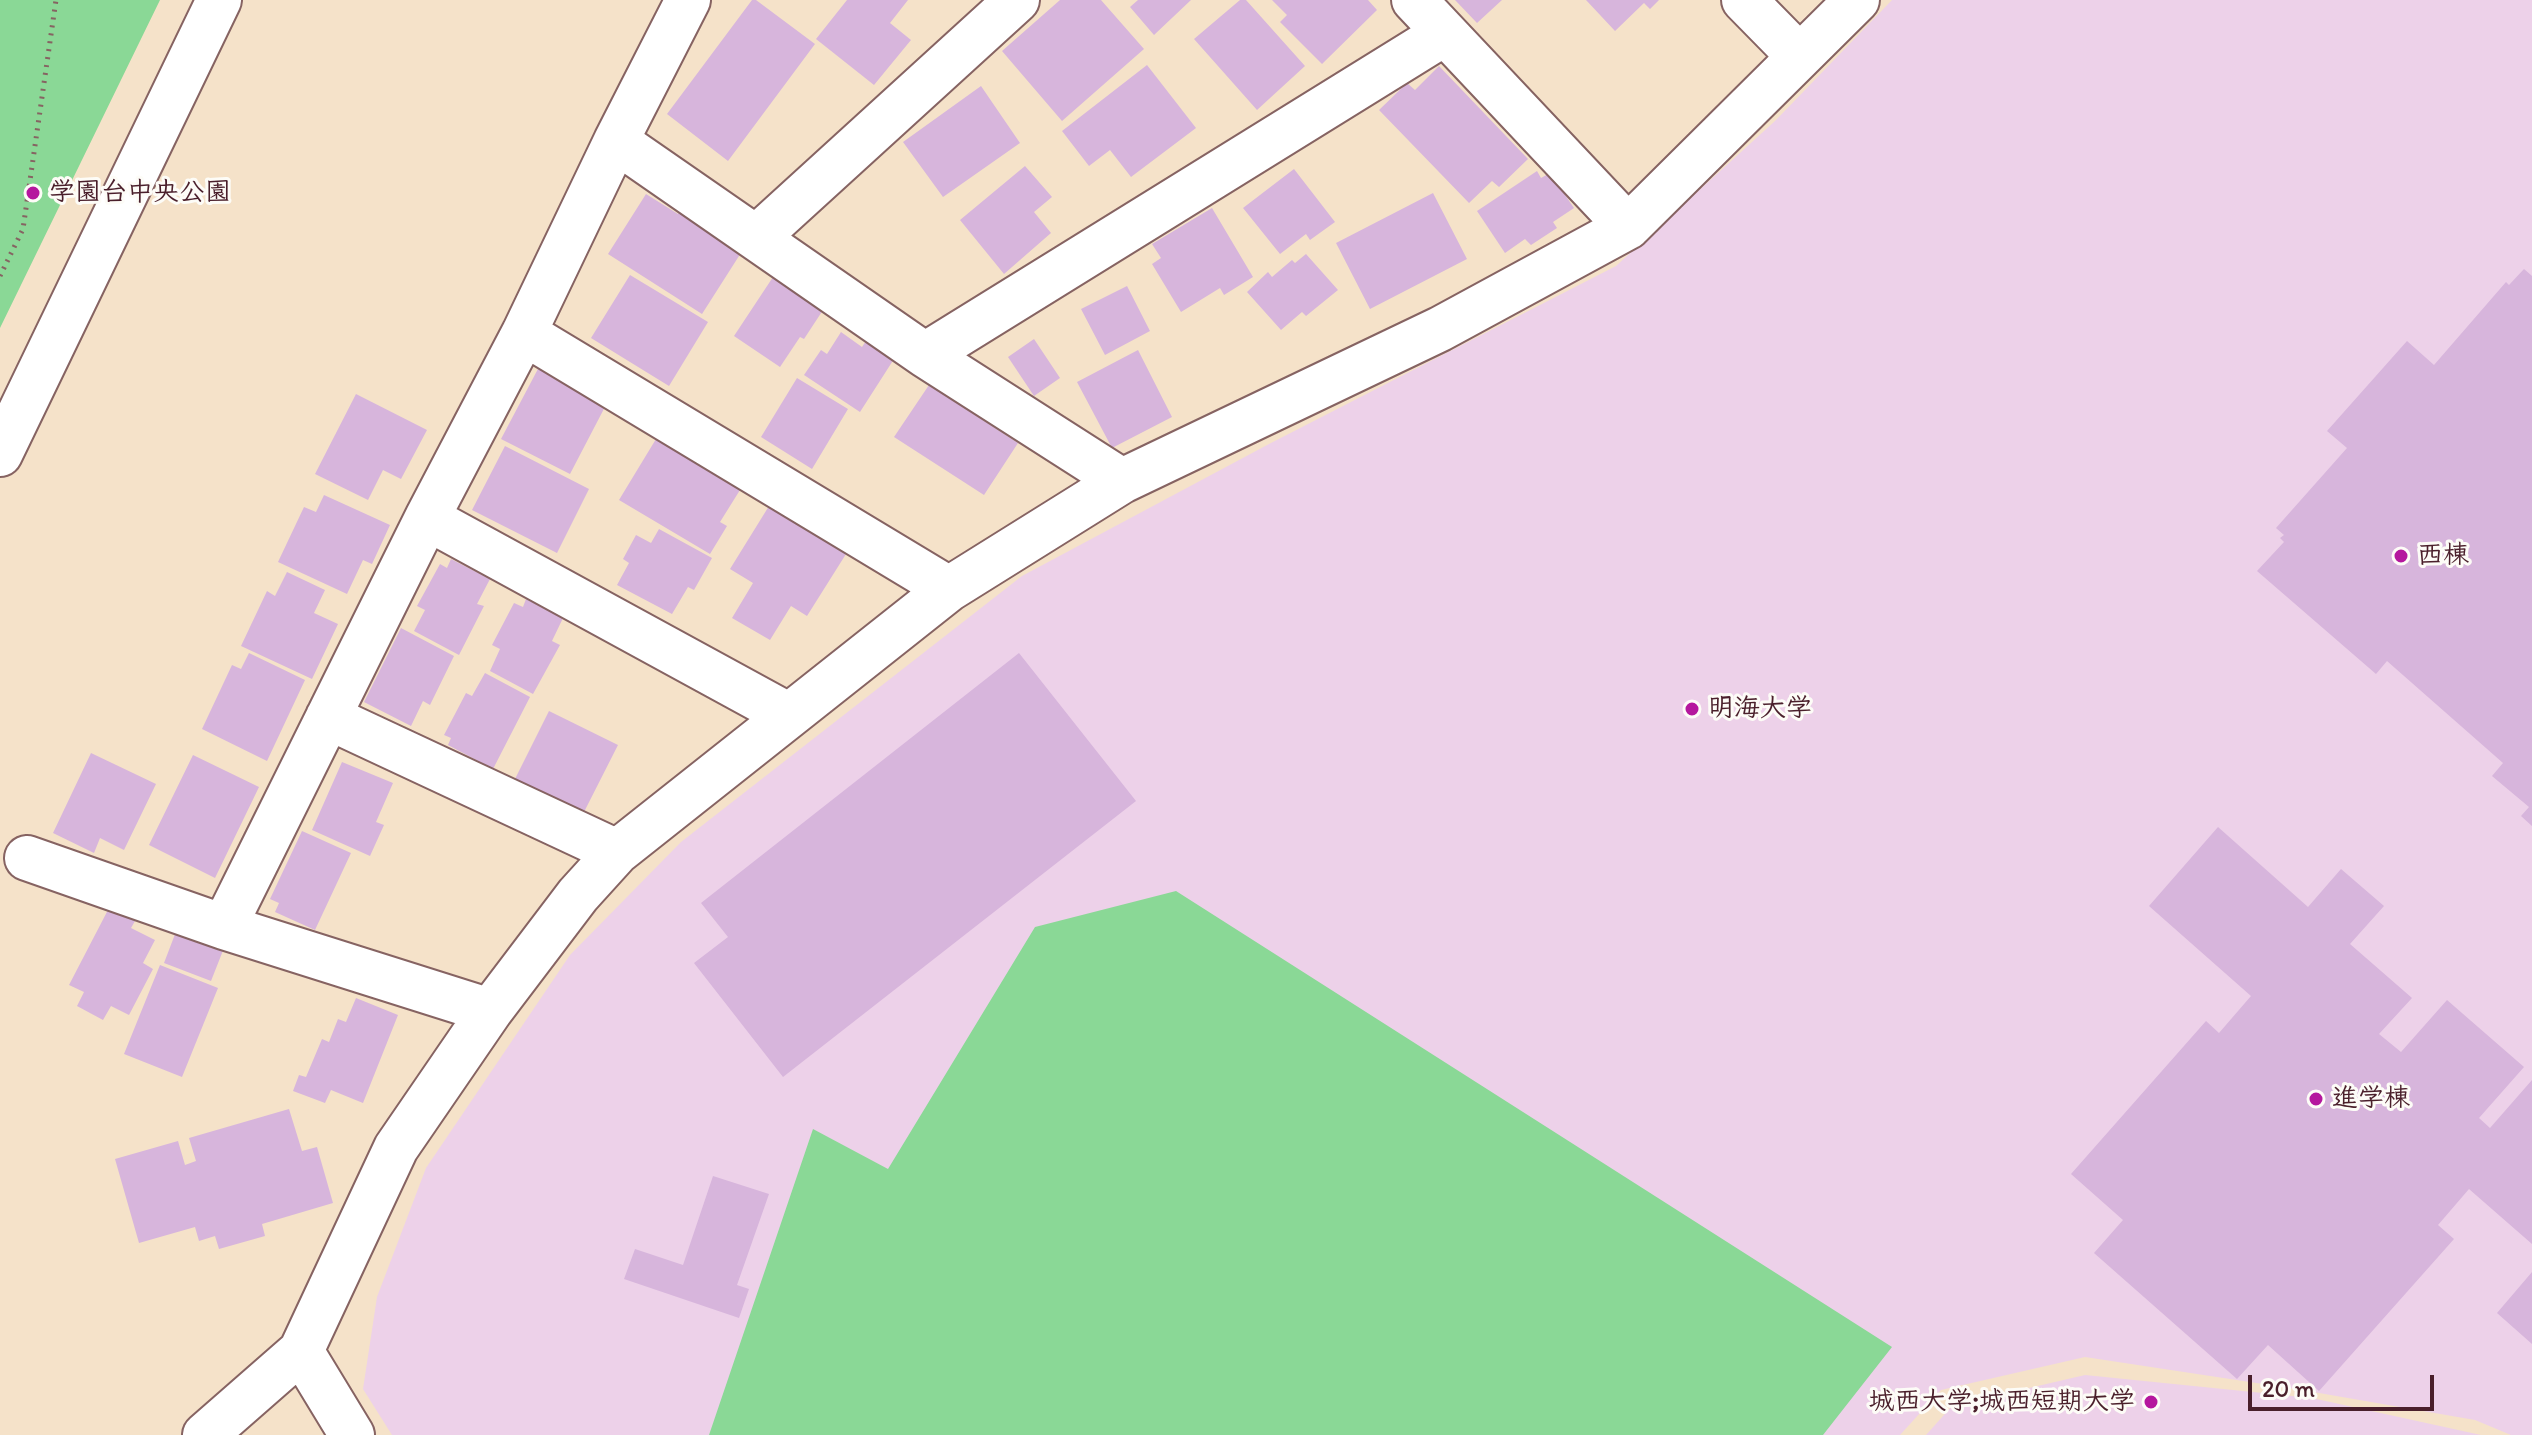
<!DOCTYPE html>
<meta charset="utf-8">
<style>
body{margin:0}
#map{position:relative;width:2532px;height:1435px;overflow:hidden;background:#f5e2c9;font-family:Itim,sans-serif}
canvas{display:block}
.scale{position:absolute;left:2248px;top:1375px;width:186px;height:36px;box-sizing:border-box;border:4px solid #4a1f2b;border-top:0;padding-left:10px;font-size:24px;line-height:28px;white-space:nowrap;color:#4a1f2b;-webkit-text-stroke:6px #fdfcf7;paint-order:stroke}
</style>
<div id="map">
<canvas width="2532" height="1435"></canvas>
<div class="scale">20 m</div>
</div>
<script>
const ctx = document.querySelector('canvas').getContext('2d');
ctx.lineJoin = 'round';
function fill(path, color) {
  ctx.fillStyle = color;
  ctx.fill(path, 'evenodd');
}
function trace(path, color, width, dash) {
  ctx.strokeStyle = color;
  ctx.lineWidth = width;
  ctx.lineCap = dash ? 'butt' : 'round';
  ctx.setLineDash(dash || []);
  ctx.stroke(path);
}
function label(font, color, halo, rows, align = 'center') {
  ctx.font = font + ' Itim,"Klee One",sans-serif';
  ctx.lineWidth = 6;
  ctx.setLineDash([]);
  ctx.textBaseline = 'middle';
  ctx.strokeStyle = halo;
  ctx.fillStyle = color;
  for (const [text, x, y, turn = 0] of rows) {
    ctx.save();
    ctx.translate(x, y);
    ctx.rotate((+turn || 0) * Math.PI / 180);
    ctx.textAlign = isNaN(turn) ? turn : align;
    if (halo) ctx.strokeText(text, 0, 0);
    ctx.fillText(text, 0, 0);
    ctx.restore();
  }
}
const built = new Path2D(`
 M 1892,0 L 2532,0 L 2532,1435 L 2511,1435 L 2475,1420 L 2296,1389 L 2085,1357 L 1941,1390 L 1900,1435 L 392,1435 L 363,1389 L 377,1297 L 426,1168 L 570,955 L 681,842 L 1022,576 L 1269,444 L 1616,266 L 1775,121 Z
 M 2085,1375 L 2312,1398 L 2481,1435 L 1926,1435 L 1952,1406 Z`);
const green = new Path2D(`
 M 0,0 L 160,0 L 0,328 Z
 M 1176,891 L 1892,1347 L 1823,1435 L 709,1435 L 813,1129 L 888,1169 L 1035,927 Z`);
const building = new Path2D(`
 M 752,0 L 756,0 L 815,44 L 728,161 L 667,114 Z
 M 847,0 L 908,0 L 890,23 L 911,40 L 874,85 L 816,39 Z
 M 1060,0 L 1101,0 L 1144,49 L 1062,121 L 1002,51 Z
 M 1138,0 L 1191,0 L 1154,35 L 1130,7 Z
 M 1240,0 L 1246,0 L 1305,66 L 1257,110 L 1194,39 Z
 M 1272,0 L 1368,0 L 1377,10 L 1322,64 L 1280,22 L 1287,15 Z
 M 1455,0 L 1502,0 L 1477,23 Z
 M 1586,0 L 1659,0 L 1650,9 L 1644,3 L 1615,31 Z
 M 1147,65 L 1196,128 L 1131,177 L 1110,150 L 1089,166 L 1062,131 Z
 M 1439,66 L 1528,159 L 1499,187 L 1492,181 L 1469,203 L 1379,110 L 1407,83 L 1415,90 Z
 M 981,86 L 1020,143 L 943,197 L 903,142 Z
 M 1025,166 L 1052,197 L 1034,212 L 1051,233 L 1004,274 L 960,220 Z
 M 1294,169 L 1335,222 L 1310,240 L 1306,234 L 1280,254 L 1243,208 Z
 M 1537,171 L 1541,178 L 1550,173 L 1574,208 L 1553,222 L 1557,228 L 1531,245 L 1525,239 L 1505,253 L 1477,211 Z
 M 1433,193 L 1467,259 L 1370,309 L 1336,243 Z
 M 646,194 L 678,214 L 684,205 L 746,245 L 702,314 L 608,254 Z
 M 1212,208 L 1253,277 L 1224,295 L 1220,288 L 1181,312 L 1152,264 L 1161,258 L 1152,244 Z
 M 1306,254 L 1338,290 L 1306,316 L 1302,312 L 1281,330 L 1247,292 L 1268,272 L 1272,277 L 1292,260 L 1295,263 Z
 M 2524,269 L 2532,276 L 2532,826 L 2521,816 L 2529,807 L 2492,776 L 2503,763 L 2387,661 L 2376,674 L 2257,571 L 2284,542 L 2280,538 L 2284,535 L 2276,528 L 2347,448 L 2327,431 L 2407,341 L 2434,365 L 2506,282 L 2509,285 Z
 M 775,274 L 825,307 L 804,339 L 800,337 L 780,367 L 734,336 Z
 M 630,275 L 708,322 L 669,386 L 591,338 Z
 M 1127,286 L 1150,331 L 1105,355 L 1081,309 Z
 M 841,332 L 862,347 L 866,341 L 894,359 L 860,412 L 804,375 L 821,350 L 827,354 Z
 M 1034,339 L 1060,378 L 1034,396 L 1008,357 Z
 M 1138,350 L 1172,417 L 1112,448 L 1077,382 Z
 M 539,367 L 607,403 L 570,474 L 501,439 Z
 M 797,378 L 848,409 L 812,469 L 761,437 Z
 M 929,385 L 1018,443 L 984,495 L 894,437 Z
 M 356,394 L 427,430 L 401,479 L 383,470 L 368,500 L 315,474 Z
 M 656,439 L 740,490 L 720,522 L 727,526 L 710,554 L 619,500 Z
 M 505,446 L 589,489 L 557,553 L 472,510 Z
 M 324,495 L 390,525 L 372,564 L 363,560 L 347,594 L 278,562 L 304,507 L 316,512 Z
 M 769,506 L 846,554 L 807,616 L 791,606 L 770,640 L 732,618 L 753,583 L 730,569 Z
 M 659,529 L 712,558 L 694,590 L 688,587 L 672,614 L 617,585 L 629,563 L 623,559 L 636,535 L 651,543 Z
 M 451,559 L 490,579 L 477,604 L 484,606 L 459,655 L 414,631 L 425,610 L 417,606 L 440,564 L 447,568 Z
 M 287,572 L 325,590 L 314,613 L 338,624 L 312,679 L 241,646 L 267,591 L 275,596 Z
 M 526,599 L 563,618 L 552,641 L 560,645 L 533,694 L 490,671 L 500,649 L 492,645 L 514,603 L 523,607 Z
 M 401,628 L 454,656 L 430,705 L 423,701 L 411,726 L 364,702 Z
 M 249,653 L 305,680 L 267,761 L 202,729 L 232,665 L 241,669 Z
 M 1019,653 L 1136,801 L 783,1077 L 694,963 L 728,937 L 701,903 Z
 M 485,673 L 530,697 L 493,769 L 448,745 L 451,738 L 444,735 L 466,693 L 472,696 Z
 M 549,711 L 618,745 L 584,812 L 515,779 Z
 M 91,753 L 156,784 L 124,850 L 100,838 L 94,853 L 53,833 Z
 M 193,755 L 259,787 L 215,878 L 149,845 Z
 M 342,762 L 393,783 L 376,822 L 384,825 L 370,856 L 312,830 Z
 M 2218,827 L 2308,907 L 2341,869 L 2384,906 L 2350,944 L 2412,998 L 2379,1034 L 2401,1052 L 2447,1000 L 2524,1067 L 2479,1118 L 2490,1128 L 2532,1080 L 2532,1244 L 2469,1189 L 2438,1225 L 2454,1239 L 2319,1391 L 2268,1345 L 2237,1379 L 2094,1253 L 2123,1220 L 2071,1174 L 2206,1021 L 2219,1033 L 2251,996 L 2149,906 Z
 M 302,831 L 351,853 L 315,930 L 275,912 L 279,903 L 270,899 Z
 M 109,908 L 135,921 L 131,928 L 155,940 L 143,963 L 153,969 L 129,1015 L 111,1006 L 103,1020 L 77,1006 L 84,992 L 69,985 Z
 M 177,929 L 224,948 L 211,981 L 164,963 Z
 M 160,965 L 218,988 L 182,1077 L 124,1054 Z
 M 356,998 L 398,1015 L 363,1103 L 331,1090 L 325,1103 L 293,1091 L 299,1075 L 306,1077 L 322,1039 L 329,1042 L 338,1019 L 346,1022 Z
 M 289,1109 L 302,1151 L 317,1147 L 333,1203 L 262,1224 L 265,1236 L 219,1249 L 215,1236 L 199,1241 L 195,1227 L 139,1243 L 115,1159 L 178,1141 L 185,1165 L 196,1161 L 189,1138 Z
 M 713,1176 L 769,1194 L 737,1285 L 749,1289 L 739,1318 L 624,1279 L 635,1249 L 683,1265 Z
 M 2532,1272 L 2532,1344 L 2497,1313 Z`);
const path = new Path2D(`
 M 0,276 L 23,229 L 56,0`);
const minor = new Path2D(`
 M 1414,0 L 1628,227
 M 1744,0 L 1798,55
 M 616,141 L 925,355 L 1122,481
 M 757,237 L 1017,0
 M 524,333 L 949,589
 M 925,355 L 1445,33
 M 0,454 L 219,0
 M 427,518 L 788,715
 M 328,717 L 617,852
 M 27,858 L 224,927 L 490,1011
 M 224,927 L 427,518 L 524,333 L 616,141 L 688,0
 M 301,1351 L 352,1435
 M 205,1435 L 301,1351 L 396,1148 L 490,1011 L 578,895 L 617,852 L 949,589 L 1122,481 L 1440,329 L 1628,227 L 1857,0`);
const markers = [
 [33,193,8,"#b5179e"],
 [2401,556,8,"#b5179e"],
 [1692,709,8,"#b5179e"],
 [2316,1099,8,"#b5179e"],
 [2151,1402,8,"#b5179e"]
];
const poiNames = [
 ["学園台中央公園",49,193],
 ["西棟",2417,556],
 ["明海大学",1708,709],
 ["進学棟",2332,1099],
 ["城西大学;城西短期大学",2135,1402,"right"]
];
fill(built, '#edd1e9');
fill(green, '#8ad896');
fill(building, '#d7b5dc');
trace(minor, '#866362', 48);
trace(path, '#866362', 5, [2, 6]);
trace(minor, '#fff', 44);
for (const [x, y, r, color] of markers) {
  const dot = new Path2D();
  dot.arc(x, y, r, 0, 2 * Math.PI);
  ctx.fillStyle = color;
  ctx.fill(dot);
  trace(dot, '#fdfcf7', 3);
}
label('bold 26px', '#4a1f2b', '#fdfcf7', poiNames, 'left');
</script>
